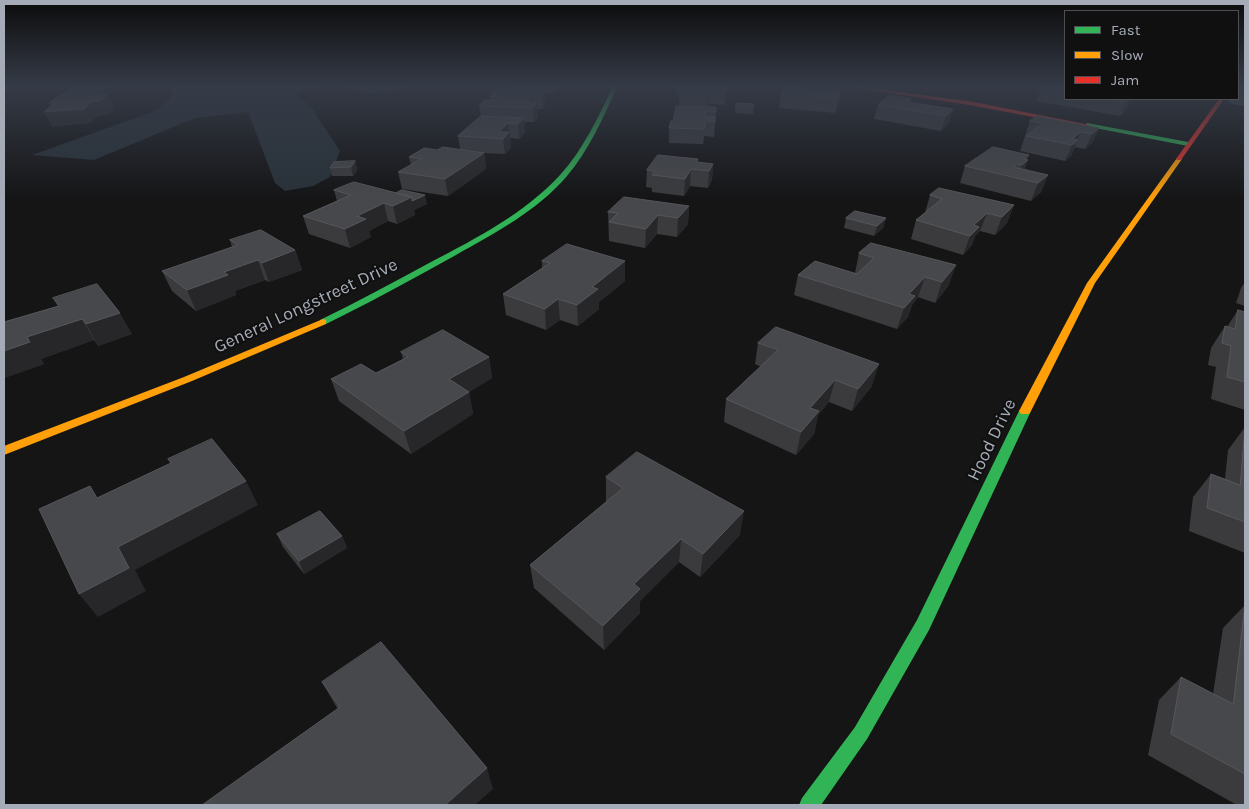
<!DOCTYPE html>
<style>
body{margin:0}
#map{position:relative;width:1249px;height:809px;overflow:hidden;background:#151516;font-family:Karla,sans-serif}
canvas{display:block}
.frame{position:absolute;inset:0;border:5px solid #a6acb7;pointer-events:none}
.legend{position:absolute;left:1064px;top:10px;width:175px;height:90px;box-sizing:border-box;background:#101011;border:1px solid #4c4e53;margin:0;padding:6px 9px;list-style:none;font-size:15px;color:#a6acb7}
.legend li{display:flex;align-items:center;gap:10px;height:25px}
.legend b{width:25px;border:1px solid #4c4e53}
</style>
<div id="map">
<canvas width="1249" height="809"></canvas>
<div class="frame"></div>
<ul class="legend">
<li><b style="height:6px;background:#30b455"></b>Fast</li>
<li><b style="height:6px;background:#ff9f0a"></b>Slow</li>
<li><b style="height:6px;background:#e5322d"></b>Jam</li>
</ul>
</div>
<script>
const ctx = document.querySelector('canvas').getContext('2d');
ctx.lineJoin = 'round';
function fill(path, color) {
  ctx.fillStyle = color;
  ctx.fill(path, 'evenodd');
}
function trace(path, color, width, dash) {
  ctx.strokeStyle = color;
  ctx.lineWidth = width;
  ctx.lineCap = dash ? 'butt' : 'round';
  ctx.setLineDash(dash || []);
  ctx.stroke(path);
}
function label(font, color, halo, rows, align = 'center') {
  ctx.font = font + ' Karla,sans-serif';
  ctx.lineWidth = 4;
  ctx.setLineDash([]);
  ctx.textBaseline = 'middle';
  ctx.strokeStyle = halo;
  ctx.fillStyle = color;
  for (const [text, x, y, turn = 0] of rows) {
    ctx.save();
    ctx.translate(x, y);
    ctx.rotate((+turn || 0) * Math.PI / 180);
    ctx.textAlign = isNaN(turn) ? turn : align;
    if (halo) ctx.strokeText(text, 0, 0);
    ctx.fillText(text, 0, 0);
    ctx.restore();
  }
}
const water = new Path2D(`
 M 174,87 L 412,87 L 373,94 L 340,87 L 303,88 L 295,93 L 311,107 L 340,151 L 330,177 L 313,186 L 285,191 L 275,183 L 248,112 L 195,118 L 94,160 L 32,155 L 152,112 L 170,100 Z`);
const street = new Path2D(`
 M 1238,91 L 1245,92`);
const fast = new Path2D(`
 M 613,87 L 617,87 C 603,118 589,150 567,176 C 537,211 495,233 456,255 C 418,276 380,297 342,316 L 326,324 L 320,324 L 320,320 C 357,302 394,282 431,262 C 477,238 525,213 560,175 C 583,150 598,117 613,87 Z
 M 1087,123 L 1188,142 L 1191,144 L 1188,146 L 1085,126 Z
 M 1025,407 L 1031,411 L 929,630 L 867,739 L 821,805 L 799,805 L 802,798 L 855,727 L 917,620 L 1019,411 Z`);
const slow = new Path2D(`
 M 1177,158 L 1182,159 L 1095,283 L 1031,411 L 1029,414 L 1021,414 L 1019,411 L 1087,283 Z
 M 323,319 L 326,320 L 326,324 L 192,381 L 4,455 L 4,446 L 184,377 Z`);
const jam = new Path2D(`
 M 850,87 L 859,87 L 969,101 L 1090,125 L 1087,127 L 969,105 Z
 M 1219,99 L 1224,99 L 1181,160 L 1177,160 L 1176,159 Z`);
const wall = new Path2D(`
 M 516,87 L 557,87 L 557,89 L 554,93 L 545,93 L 546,104 L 543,109 L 537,109 L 538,117 L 534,122 L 524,122 L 525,133 L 519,139 L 510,138 L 511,148 L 505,154 L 484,153 L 486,169 L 448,196 L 402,189 L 398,172 L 411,165 L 409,157 L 437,150 L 460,149 L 458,136 L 481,116 L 479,106 L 490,100 L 490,96 L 517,90 Z
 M 676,87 L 726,87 L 725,105 L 708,104 L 707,107 L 679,106 L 679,95 L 676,95 Z
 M 1065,87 L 1065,99 L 1131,99 L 1126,110 L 1120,116 L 1036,101 L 1041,88 Z
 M 802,89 L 841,92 L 838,106 L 835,113 L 779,108 L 781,94 Z
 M 911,99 L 910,102 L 953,109 L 949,123 L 941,131 L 874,119 L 878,105 Z
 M 736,103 L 754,104 L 753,114 L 735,113 Z
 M 676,106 L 716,112 L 714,137 L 704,136 L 703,144 L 669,143 L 669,128 L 673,121 Z
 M 1030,121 L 1099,128 L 1092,143 L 1085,149 L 1075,147 L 1071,156 L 1065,161 L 1020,151 Z
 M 1027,160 L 1025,169 L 1048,175 L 1041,192 L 1031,201 L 960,183 L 965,166 Z
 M 355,161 L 357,170 L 353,176 L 332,176 L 330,168 Z
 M 698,162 L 713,164 L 712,180 L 708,188 L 690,186 L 684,196 L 652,192 L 652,188 L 646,187 L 647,170 Z
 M 334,190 L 427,204 L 414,210 L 415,215 L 397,224 L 388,221 L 369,231 L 371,237 L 350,248 L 309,234 L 303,216 L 337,201 Z
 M 930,195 L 1014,205 L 1007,223 L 995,235 L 980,231 L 975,236 L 972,245 L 963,255 L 911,239 L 916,220 L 925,213 Z
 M 689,206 L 688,224 L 677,237 L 657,234 L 645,248 L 609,241 L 608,212 Z
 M 846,218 L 886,218 L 883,228 L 874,236 L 844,228 Z
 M 230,240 L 295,250 L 302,270 L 269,282 L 265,280 L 235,291 L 236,295 L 196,311 L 172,291 L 162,271 L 232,247 Z
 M 871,243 L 949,285 L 935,303 L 918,297 L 912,305 L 908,317 L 897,329 L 794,295 L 798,275 L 855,273 L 859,253 Z
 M 542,261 L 625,281 L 599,302 L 599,309 L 578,326 L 560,320 L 546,330 L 506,315 L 503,294 L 542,268 Z
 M 1245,282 L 1245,306 L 1236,303 L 1241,288 Z
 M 53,298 L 132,334 L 98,346 L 94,340 L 41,359 L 44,364 L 4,378 L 4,322 L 58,306 Z
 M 1238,310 L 1245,312 L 1245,410 L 1211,399 L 1216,367 L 1208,365 L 1211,348 L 1225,326 L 1227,327 Z
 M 758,343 L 872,386 L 852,411 L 829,402 L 818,415 L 814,434 L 796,455 L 724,422 L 726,399 L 761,367 L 755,364 Z
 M 401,352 L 489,357 L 492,378 L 469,392 L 473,414 L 411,454 L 339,401 L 331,379 L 376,373 L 403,359 Z
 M 1245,427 L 1245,553 L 1189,531 L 1193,497 L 1211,474 L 1225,479 L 1228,450 Z
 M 606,477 L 740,535 L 700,577 L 679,562 L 640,601 L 640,613 L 604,650 L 534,588 L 530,565 L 607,501 L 606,501 Z
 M 277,534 L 342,536 L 347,548 L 304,574 L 283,547 Z
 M 1245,605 L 1245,805 L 1237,805 L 1148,755 L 1159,700 L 1181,677 L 1213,694 L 1223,628 Z
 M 322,682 L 493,789 L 337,708 Z`);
const shadedWall = new Path2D(`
 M 71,87 L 119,87 L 105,89 L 114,108 L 107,115 L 98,116 L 90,123 L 52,127 L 44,112 L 54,111 L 49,103 L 75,94 Z
 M 554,87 L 557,87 L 557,89 L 554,93 Z
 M 545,91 L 546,104 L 543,109 L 542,96 Z
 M 709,91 L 708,104 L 707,107 L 708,93 Z
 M 841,92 L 838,106 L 835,113 L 838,99 Z
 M 533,95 L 534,107 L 537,102 L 538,117 L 534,122 L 533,108 L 528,102 Z
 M 1129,99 L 1131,99 L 1126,110 L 1120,116 L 1126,102 Z
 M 953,109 L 949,123 L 941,131 L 946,116 Z
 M 524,118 L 525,133 L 519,139 L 518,124 Z
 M 508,123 L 511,148 L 505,154 L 503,139 L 499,132 Z
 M 1099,128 L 1092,143 L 1085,149 L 1092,134 Z
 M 1081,132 L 1071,156 L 1065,161 L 1072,145 L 1072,139 Z
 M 484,153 L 486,169 L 448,196 L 445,179 Z
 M 1029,155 L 1022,177 L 1017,178 L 1024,159 Z
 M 355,161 L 357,170 L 353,176 L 351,167 Z
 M 713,164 L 712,180 L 708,188 L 709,171 Z
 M 691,169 L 690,186 L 684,196 L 685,179 Z
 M 1048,175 L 1041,192 L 1031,201 L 1038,183 Z
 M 425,195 L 427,204 L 414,210 L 415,215 L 397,224 L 393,206 L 412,197 Z
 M 384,203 L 388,221 L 369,231 L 371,237 L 350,248 L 345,229 L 357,216 Z
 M 1014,205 L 1007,223 L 995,235 L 1002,217 Z
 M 689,206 L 688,224 L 677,237 L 678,218 Z
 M 987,213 L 980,231 L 975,236 L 972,245 L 963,255 L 970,236 L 974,225 Z
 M 658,215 L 657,234 L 645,248 L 646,229 Z
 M 886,218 L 883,228 L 874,236 L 877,226 Z
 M 295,250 L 302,270 L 269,282 L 262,263 Z
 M 258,260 L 265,280 L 235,291 L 236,295 L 196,311 L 187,290 L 224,272 Z
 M 625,261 L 625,281 L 599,302 L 599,309 L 578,326 L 577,305 L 592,287 Z
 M 956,265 L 949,285 L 935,303 L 942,282 Z
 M 925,277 L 918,297 L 912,305 L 908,317 L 897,329 L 904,308 L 909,294 Z
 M 558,299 L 560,320 L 546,330 L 545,309 Z
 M 120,313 L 132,334 L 98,346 L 86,324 Z
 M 82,319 L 94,340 L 41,359 L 44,364 L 4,378 L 4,351 L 27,337 Z
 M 489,357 L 492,378 L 469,392 L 473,414 L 411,454 L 404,431 L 449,379 Z
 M 879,364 L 872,386 L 852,411 L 858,389 Z
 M 835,380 L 829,402 L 818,415 L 814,434 L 796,455 L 801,432 L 810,408 Z
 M 246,481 L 258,505 L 135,570 L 146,591 L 98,617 L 79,594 L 118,547 Z
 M 744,511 L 740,535 L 700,577 L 703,554 Z
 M 342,536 L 347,548 L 304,574 L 299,561 Z
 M 681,539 L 679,562 L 640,601 L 640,613 L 604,650 L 603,626 L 634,584 Z
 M 487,768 L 493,789 L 475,805 L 445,805 Z`);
const building = new Path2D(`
 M 85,87 L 102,87 L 93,95 L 108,94 L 101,101 L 91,102 L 84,109 L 44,112 L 55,102 L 49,103 L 72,88 Z
 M 680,87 L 726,87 L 726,91 L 709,91 L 708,93 L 680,93 Z
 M 786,87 L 802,87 L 801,89 L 841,92 L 838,99 L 781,94 Z
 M 1042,87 L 1065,87 L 1065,92 L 1041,88 Z
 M 497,89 L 545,91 L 542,96 L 533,95 L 528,102 L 537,102 L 533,108 L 479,106 L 485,100 L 497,100 L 500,97 L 490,96 Z
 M 890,95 L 911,99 L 907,102 L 953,109 L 946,116 L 878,105 Z
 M 1108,99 L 1129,99 L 1126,102 Z
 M 736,103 L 754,104 L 754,106 L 736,106 Z
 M 676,106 L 716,107 L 716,112 L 706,111 L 705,116 L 715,117 L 715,122 L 705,121 L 704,129 L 669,128 L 671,121 L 673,121 Z
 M 481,116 L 524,118 L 518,124 L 508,123 L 499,132 L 509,132 L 503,139 L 458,136 Z
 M 1037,116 L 1099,128 L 1092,134 L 1081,132 L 1072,139 L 1078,140 L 1072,145 L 1026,136 L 1043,123 L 1030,121 Z
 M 443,147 L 484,153 L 445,179 L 398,172 L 421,159 L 409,157 L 424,148 L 437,150 Z
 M 993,147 L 1029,155 L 1024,159 L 1028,160 L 1022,165 L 1017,164 L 1013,167 L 1048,175 L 1038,183 L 965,166 Z
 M 658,155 L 698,159 L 697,162 L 713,164 L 709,171 L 691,169 L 685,179 L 652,175 L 655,171 L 647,170 Z
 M 355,161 L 351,167 L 330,168 L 334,162 Z
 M 354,182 L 412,197 L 393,206 L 384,203 L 357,216 L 366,219 L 345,229 L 303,216 L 351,195 L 334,190 Z
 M 939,188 L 1014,205 L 1002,217 L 987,213 L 974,225 L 979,227 L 970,236 L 916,220 L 942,199 L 930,195 Z
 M 402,190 L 425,195 L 412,201 L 412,197 L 396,193 Z
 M 624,197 L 689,206 L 678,218 L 658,215 L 646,229 L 609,222 L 618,213 L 608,212 Z
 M 855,211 L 886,218 L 877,226 L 846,218 Z
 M 261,230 L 295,250 L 262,263 L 258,260 L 224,272 L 228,275 L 187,290 L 162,271 L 238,245 L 230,240 Z
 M 871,243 L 956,265 L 942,282 L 925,277 L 909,294 L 915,296 L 904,308 L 798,275 L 815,261 L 857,274 L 874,258 L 859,253 Z
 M 567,244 L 625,261 L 592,287 L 598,289 L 577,305 L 558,299 L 545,309 L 503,294 L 550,263 L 542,261 Z
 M 97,284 L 120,313 L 86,324 L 82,319 L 27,337 L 30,342 L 4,351 L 4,322 L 59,306 L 53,298 Z
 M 1238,310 L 1245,312 L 1245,382 L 1227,377 L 1231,346 L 1222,343 L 1225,326 L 1235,329 Z
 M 776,327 L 879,364 L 858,389 L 835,380 L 810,408 L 819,411 L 801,432 L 726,399 L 778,350 L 758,343 Z
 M 443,330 L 489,357 L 449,379 L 469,392 L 404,431 L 331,379 L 361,364 L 376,373 L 408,357 L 401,352 Z
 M 1245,427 L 1245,522 L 1207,508 L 1211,474 L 1240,485 Z
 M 212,439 L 246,481 L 118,547 L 129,568 L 79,594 L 39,509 L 90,486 L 97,498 L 171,463 L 168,459 Z
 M 637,452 L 744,511 L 703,554 L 681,539 L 634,584 L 640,589 L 603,626 L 530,565 L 623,488 L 606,477 Z
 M 320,511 L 342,536 L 299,561 L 277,534 Z
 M 1245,605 L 1245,774 L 1171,734 L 1181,677 L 1233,704 Z
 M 381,642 L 487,768 L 445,805 L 202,805 L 340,707 L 322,682 Z`);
const streetNames = [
 ["General Longstreet Drive",306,306,-25],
 ["Hood Drive",992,440,-64]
];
fill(water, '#283138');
trace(street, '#494b4f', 28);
fill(fast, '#30b455');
fill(slow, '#ff9f0a');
fill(jam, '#e5322d');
fill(wall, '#3b3b3e');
fill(shadedWall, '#272729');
fill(building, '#47484b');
trace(building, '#56575c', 1);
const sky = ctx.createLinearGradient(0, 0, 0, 200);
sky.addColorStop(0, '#0c0c0c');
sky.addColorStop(0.43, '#353b47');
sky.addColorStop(1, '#353b4700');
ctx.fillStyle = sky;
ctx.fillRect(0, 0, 1249, 200);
label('18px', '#a6acb7', '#101011', streetNames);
</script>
